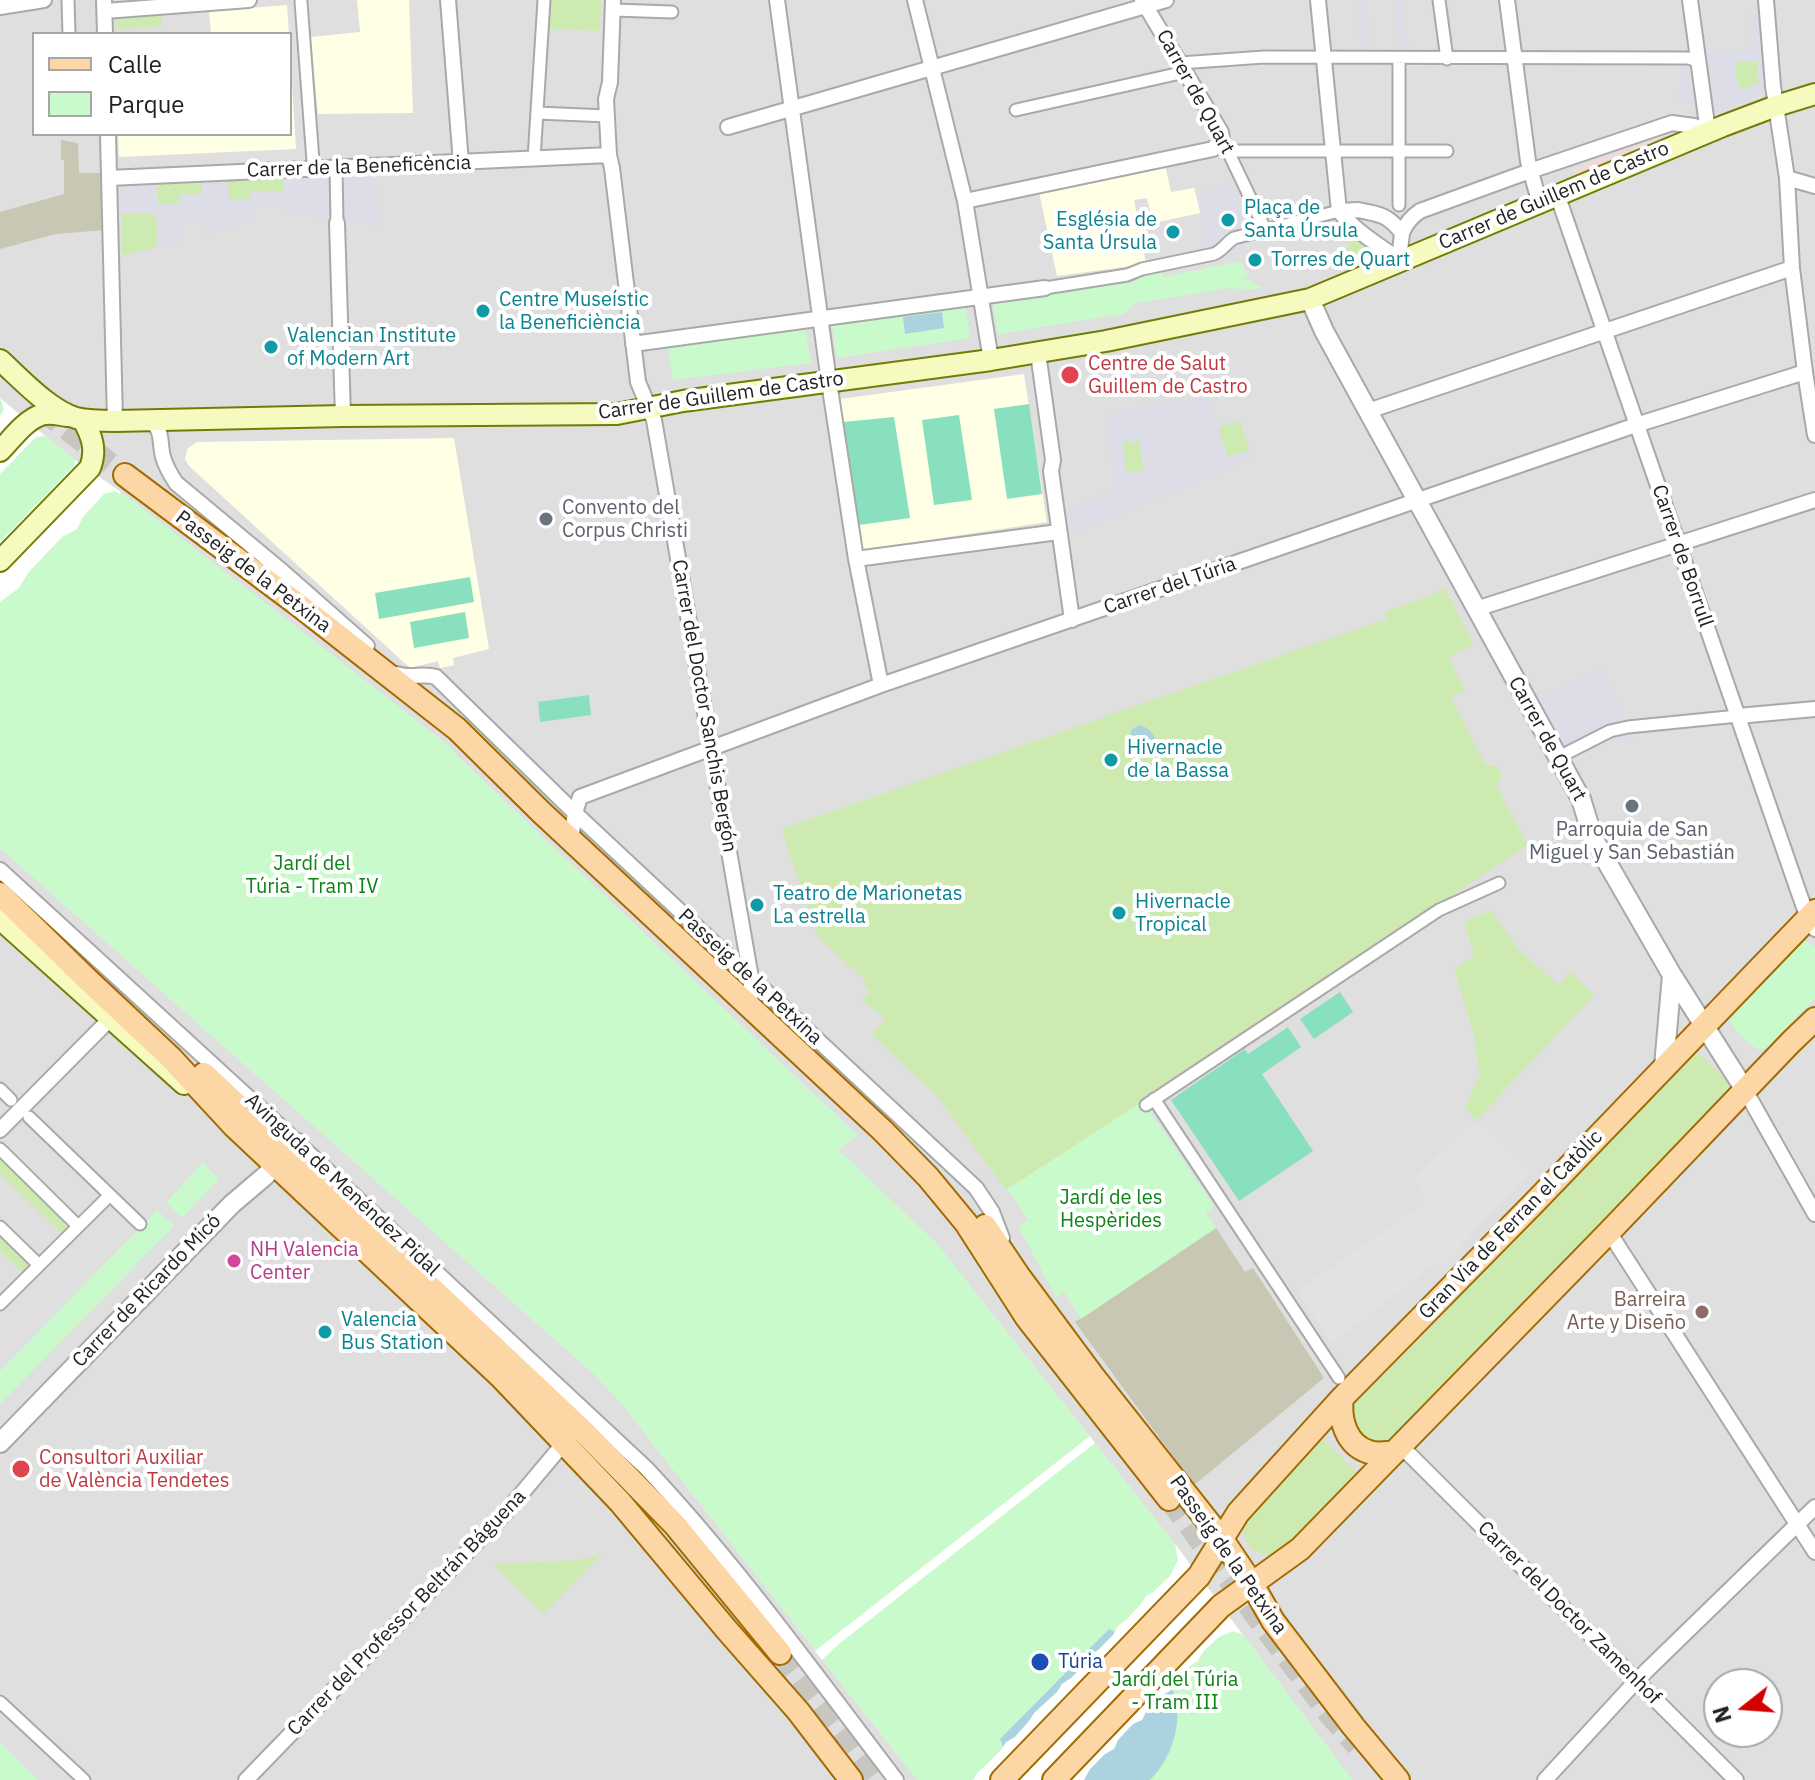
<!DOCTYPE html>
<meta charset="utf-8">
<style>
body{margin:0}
#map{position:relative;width:1815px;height:1780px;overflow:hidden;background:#f2efe9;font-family:"IBM Plex Sans",sans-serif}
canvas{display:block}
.legend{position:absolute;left:32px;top:32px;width:260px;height:104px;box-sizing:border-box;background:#fff;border:2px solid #a7a7a7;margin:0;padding:10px 14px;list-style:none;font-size:24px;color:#222}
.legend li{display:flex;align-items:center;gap:16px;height:40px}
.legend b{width:40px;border:2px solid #a7a7a7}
.north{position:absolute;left:1703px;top:1668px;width:80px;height:80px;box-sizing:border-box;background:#fff;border:2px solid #a7a7a7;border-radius:50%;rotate:253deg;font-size:22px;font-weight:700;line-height:32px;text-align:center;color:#222}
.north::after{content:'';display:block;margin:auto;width:28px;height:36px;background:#d40000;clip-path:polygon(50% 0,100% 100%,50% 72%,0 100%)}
</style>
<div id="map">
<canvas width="1815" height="1780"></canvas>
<ul class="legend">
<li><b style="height:10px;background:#fcd6a4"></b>Calle</li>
<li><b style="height:22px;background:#c8facc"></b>Parque</li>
</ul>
<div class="north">N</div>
</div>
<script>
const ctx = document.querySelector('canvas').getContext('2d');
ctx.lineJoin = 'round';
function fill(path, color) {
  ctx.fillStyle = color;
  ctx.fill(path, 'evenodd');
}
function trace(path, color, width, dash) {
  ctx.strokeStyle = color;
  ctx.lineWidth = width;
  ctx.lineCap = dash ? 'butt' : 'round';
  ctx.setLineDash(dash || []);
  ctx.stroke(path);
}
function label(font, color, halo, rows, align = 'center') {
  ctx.font = font + ' "IBM Plex Sans",sans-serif';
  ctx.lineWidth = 8;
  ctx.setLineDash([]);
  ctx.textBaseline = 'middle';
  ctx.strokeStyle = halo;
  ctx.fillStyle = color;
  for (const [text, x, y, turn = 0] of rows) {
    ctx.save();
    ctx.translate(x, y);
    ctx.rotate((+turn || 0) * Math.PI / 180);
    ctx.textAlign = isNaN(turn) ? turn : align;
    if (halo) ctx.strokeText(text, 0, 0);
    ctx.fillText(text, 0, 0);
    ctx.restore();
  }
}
const residential = new Path2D(`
 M 0,0 L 1815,0 L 1815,1780 L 1352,1780 L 1175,1544 L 937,1244 L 838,1150 L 856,1134 L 455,754 L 449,746 L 121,492 L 75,460 L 0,398 ZM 34,34 L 290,34 L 290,134 L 34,134 ZM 1719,1684 L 1767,1684 L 1767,1732 L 1719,1732 Z
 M 0,848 L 595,1375 L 621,1403 L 917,1780 L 0,1780 Z`);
const commercial = new Path2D(`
 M 1651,139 L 1653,143 L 1576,175 L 1574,170 Z`);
const education = new Path2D(`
 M 357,0 L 409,0 L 413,113 L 318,114 L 311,37 L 360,32 Z
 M 287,5 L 289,34 L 211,34 L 209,11 Z
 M 290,51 L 296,149 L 119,157 L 118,134 L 290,134 Z
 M 1165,165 L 1171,192 L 1194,188 L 1201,213 L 1153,223 L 1147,198 L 1134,200 L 1146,264 L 1057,276 L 1039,192 Z
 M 1024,374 L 1047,522 L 863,550 L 840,399 Z
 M 454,438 L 489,649 L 453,658 L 454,665 L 440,668 L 438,661 L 410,668 L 189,466 L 185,459 L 187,449 L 197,442 Z`);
const construction = new Path2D(`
 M 61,140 L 78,143 L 79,173 L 103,173 L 105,230 L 56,234 L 0,249 L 0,212 L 64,194 L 64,160 L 61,160 Z
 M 1216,1228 L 1245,1272 L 1253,1268 L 1324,1378 L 1194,1485 L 1075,1322 Z`);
const grass = new Path2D(`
 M 548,0 L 601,0 L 600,31 L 556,29 L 546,32 Z
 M 162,15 L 162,27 L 115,29 L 115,17 Z
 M 1737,62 L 1758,62 L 1759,82 L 1743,91 C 1735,81 1733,74 1737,62 Z
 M 283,178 L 283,191 L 253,192 L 251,190 L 251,199 L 228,200 L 228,180 Z
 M 202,182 L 203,194 L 181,195 L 179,194 L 180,203 L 158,203 L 157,183 Z
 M 156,213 L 158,247 L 122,255 L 121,214 Z
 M 1349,232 L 1351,232 L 1376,251 L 1342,267 L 1348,246 L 1346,233 Z
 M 1240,421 L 1250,450 L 1227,457 L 1218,427 Z
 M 1139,440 L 1144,470 L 1127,473 L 1122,443 Z
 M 1445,588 L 1474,645 L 1448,657 L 1465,690 L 1451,697 L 1486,766 L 1496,766 L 1500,771 L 1501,779 L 1496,785 L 1528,845 L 1143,1101 L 1006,1190 L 937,1096 L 872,1035 L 885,1020 L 862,999 L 871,992 L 863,983 L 865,980 L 819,938 L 781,829 L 1323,641 L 1388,619 L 1384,612 L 1432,595 Z
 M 1491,910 L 1518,949 L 1558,985 L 1571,972 L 1594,995 L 1476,1121 L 1465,1107 L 1480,1075 L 1473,1032 L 1454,969 L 1474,956 L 1464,922 Z
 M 1693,1055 L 1702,1056 L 1726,1080 L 1728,1087 L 1725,1094 L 1721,1100 L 1384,1445 L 1362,1440 L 1348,1410 L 1350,1406 L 1424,1334 L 1684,1060 Z
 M 0,1154 L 72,1224 L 62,1234 L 0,1173 Z
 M 0,1232 L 33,1264 L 23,1274 L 0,1251 Z
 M 1321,1437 L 1357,1473 L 1288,1544 C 1284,1547 1281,1550 1277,1552 C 1255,1562 1241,1540 1243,1521 Z
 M 602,1553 L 543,1614 L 492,1564 L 582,1560 Z`);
const park = new Path2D(`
 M 1241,261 L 1248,276 L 1243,278 L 1244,281 L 1249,279 L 1254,284 L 1263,288 L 1242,290 L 1232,288 L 1143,302 L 1136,303 L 1124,314 L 998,334 L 993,301 L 1130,283 L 1150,273 L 1162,271 L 1164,277 Z
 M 965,304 L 970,338 L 837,358 L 832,321 Z
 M 805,325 L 811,363 L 673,380 L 667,344 Z
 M 0,398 L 75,460 L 121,492 L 275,610 L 449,746 L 455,754 L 857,1135 L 839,1151 L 937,1244 L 1175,1544 L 1352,1780 L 917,1780 L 621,1403 L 595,1375 L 0,848 Z
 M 1805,940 L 1815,946 L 1815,998 L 1768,1047 L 1761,1050 C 1749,1046 1734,1031 1729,1019 L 1732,1012 L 1800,942 Z
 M 1143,1101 L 1214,1206 L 1206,1213 L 1216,1228 L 1081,1319 L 1064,1292 L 1056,1297 L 1018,1226 L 1028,1220 L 1011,1194 L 1006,1190 Z
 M 203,1163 L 219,1179 L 182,1218 L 166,1202 Z
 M 157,1210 L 174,1226 L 0,1404 L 0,1371 Z
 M 0,1743 L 38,1780 L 0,1780 Z`);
const pitch = new Path2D(`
 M 1029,404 L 1042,494 L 1007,499 L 994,409 Z
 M 959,415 L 972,500 L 934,505 L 922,420 Z
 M 894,417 L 910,518 L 859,525 L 843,422 Z
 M 470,577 L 474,602 L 379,619 L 375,593 Z
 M 465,612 L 469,638 L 414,648 L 410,622 Z
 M 589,695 L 591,715 L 540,722 L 538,702 Z
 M 1340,992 L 1353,1012 L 1314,1039 L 1300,1019 Z
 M 1288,1027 L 1301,1047 L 1262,1074 L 1313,1151 L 1239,1201 L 1171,1100 L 1245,1049 L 1248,1054 Z`);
const parking = new Path2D(`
 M 1476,1121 L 1530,1172 L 1441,1267 L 1435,1264 L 1332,1344 L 1297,1291 L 1428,1201 L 1413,1179 Z`);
const plaza = new Path2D(`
 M 1356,0 L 1365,0 L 1372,54 L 1362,54 Z
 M 1393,0 L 1403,0 L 1409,54 L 1400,54 Z
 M 1431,0 L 1449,0 L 1451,9 L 1456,54 L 1437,54 Z
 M 1761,14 L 1767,84 L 1762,93 L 1725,110 L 1705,109 L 1679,102 L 1681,53 L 1752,50 L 1749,15 ZM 1737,62 L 1758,62 L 1759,82 L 1743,90 L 1737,83 L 1734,72 Z
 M 375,173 L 379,226 L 288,212 L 284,213 L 284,207 L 255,208 L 255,220 L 206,234 L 206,225 L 203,222 L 183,223 L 183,240 L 158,247 L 156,213 L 121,214 L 120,185 L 157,183 L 158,203 L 179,203 L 179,193 L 182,193 L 182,195 L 202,194 L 202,182 L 228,180 L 229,200 L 250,199 L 251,189 L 253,189 L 254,192 L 283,191 L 283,178 Z
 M 1237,184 L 1265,240 L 1242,246 L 1239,251 L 1240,255 L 1211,261 L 1196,194 Z
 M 1206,396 L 1212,405 L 1227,457 L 1250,450 L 1253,459 L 1071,534 L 1067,510 L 1116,490 L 1105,414 ZM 1139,440 L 1144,470 L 1127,473 L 1122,443 Z
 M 1600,669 L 1635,740 L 1615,742 L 1611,740 L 1571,761 L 1570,763 L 1537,700 L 1573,684 L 1576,681 L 1578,682 Z`);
const water = new Path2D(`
 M 942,312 L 944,328 L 905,334 L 903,317 Z
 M 1139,725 C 1153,728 1161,743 1154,755 L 1150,757 C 1136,755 1128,743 1131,730 Z
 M 1109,1629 C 1125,1636 1135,1647 1147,1660 C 1155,1668 1168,1678 1172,1688 C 1185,1719 1173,1757 1150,1780 L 1026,1780 L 1004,1749 L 1000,1739 Z`);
const pier = new Path2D(`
 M 0,398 L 45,436 L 36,437 L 0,474 L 0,416 L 4,409 Z
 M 75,460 L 121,492 L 119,494 L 115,491 L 104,494 L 83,517 L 77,529 L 62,537 L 28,573 L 19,588 L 0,602 L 0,542 L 74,466 Z
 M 1090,1436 L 1095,1443 L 839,1644 L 822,1660 L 815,1651 Z
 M 1175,1544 L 1242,1634 L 1232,1631 L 1219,1637 L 1203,1652 L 1198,1661 L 1190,1666 L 1175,1682 L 1170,1691 L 1162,1695 L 1147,1710 L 1142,1720 L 1133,1724 L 1118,1740 L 1114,1749 L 1105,1754 L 1090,1769 L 1084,1780 L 973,1780 L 978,1772 L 985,1766 L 1002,1749 L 1006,1742 L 1015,1737 L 1029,1721 L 1034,1713 L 1057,1692 L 1062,1684 L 1071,1678 L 1085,1664 L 1090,1655 L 1098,1650 L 1113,1635 L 1118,1626 L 1126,1620 L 1141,1604 L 1146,1596 L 1153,1592 L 1170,1576 L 1178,1560 Z`);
const primaryTunnel = new Path2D(`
 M 41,409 L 125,475
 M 1169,1499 L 1329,1714 L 1357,1746
 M 780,1653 L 878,1780`);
const pedestrian = new Path2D(`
 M 68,0 L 69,34
 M 1439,0 L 1447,59
 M 301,2 L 313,161
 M 613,10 L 672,12
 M 1180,63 L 1264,57 L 1689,58 L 1697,61
 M 1016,110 L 1185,72
 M 537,113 L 607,116
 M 1226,147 L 1265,229
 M 1228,151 L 1328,151
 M 1341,151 L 1447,151
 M 534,159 L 544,0
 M 336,168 L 337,223
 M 1399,205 L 1399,59
 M 1045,288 L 1127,275 L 1142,269 L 1214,254 C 1223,250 1226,243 1234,238 L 1339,211
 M 1557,758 L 1610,731 L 1628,727 L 1738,716
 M 0,1089 L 11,1100
 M 1154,1099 L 1339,1378
 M 1146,1105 L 1439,910 L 1499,883
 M 29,1117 L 140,1224
 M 0,1149 L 78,1226
 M 0,1227 L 39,1265
 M 0,1304 L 110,1195
 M 0,1702 L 84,1780`);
const minor = new Path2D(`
 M 104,0 L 105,34
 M 448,0 L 461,163
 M 613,0 L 610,82 L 606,99 L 609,155 L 612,168 L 638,382 L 654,420 L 751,978 L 750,1006
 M 777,0 L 829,382 L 856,559 L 881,685
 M 915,0 L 965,201 L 991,360
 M 1318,0 L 1339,211
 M 1507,0 L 1528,161 L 1539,201
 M 1766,0 L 1773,86 L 1787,178 L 1792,268 L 1805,372 L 1815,435
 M 0,7 L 44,0
 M 105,11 L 249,0
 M 728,127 L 1166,0
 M 108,134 L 115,421
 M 109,178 L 609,155
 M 1787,178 L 1815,186
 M 1557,194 L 1800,896 L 1808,918 L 1815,929
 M 965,201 L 1213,149 L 1222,139 L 1221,132 L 1142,0
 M 1358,210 C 1380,214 1388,215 1402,233 L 1399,260 C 1378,244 1356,232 1339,211 Z
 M 337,223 L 343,416
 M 1402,233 C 1406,223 1411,217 1420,211 L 1530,171 L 1672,123 L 1694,126 L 1708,132 L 1690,0
 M 633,344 L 1045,288
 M 1038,353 L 1053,460 L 1051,471 L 1072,620
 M 1368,411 L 1792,268
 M 148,420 C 164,428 159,442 163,457 C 166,467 170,474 176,483 L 283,572 L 367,646
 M 856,559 L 1058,532
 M 1476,609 L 1815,500
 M 397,674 C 410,679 422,673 436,677 L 575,813 L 976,1188 L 992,1212 L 1002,1238
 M 1738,716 L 1815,709
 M 571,839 L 575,813 L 580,797 L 881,685 L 1636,425 L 1805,372
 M 0,870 L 274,1121 L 646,1468 C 737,1565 815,1674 896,1780
 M 1745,1090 L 1815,1214
 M 0,1130 L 111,1018
 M 1609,1232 L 1815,1552
 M 1401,1446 L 1736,1780
 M 246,1780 L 506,1512 L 569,1437
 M 1545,1780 L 1637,1680 L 1815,1507`);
const tertiary = new Path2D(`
 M 1310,299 L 1324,331 L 1581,799 L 1593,838 L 1672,975 L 1745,1090
 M 1664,1066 L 1672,975
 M 0,1443 L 232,1204 L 265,1176 L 298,1143`);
const secondary = new Path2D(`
 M 0,360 C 21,379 49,410 76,418 C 89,421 102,421 115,421 L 343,416 L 617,414 L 683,401 L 991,360 L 1106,341 L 1310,299 L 1723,126 L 1776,106 L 1815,94
 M 0,451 C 11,440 25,420 41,415 C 49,412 59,415 68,416
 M 0,561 L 90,468 C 97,450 92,436 83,420
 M 0,919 L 184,1084`);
const primary = new Path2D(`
 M 125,475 L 300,606 L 457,729 L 541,812 L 882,1130 L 928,1177 L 966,1223 L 1027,1318 L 1169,1499
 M 0,894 L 88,980 L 171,1058 L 234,1126 L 501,1377 L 620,1502 L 726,1629 L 798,1711 L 851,1780
 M 204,1074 L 582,1430 L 675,1525 L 780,1653
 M 985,1226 L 1018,1275 L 1093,1376 L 1221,1538 L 1252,1584 L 1273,1621 L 1353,1726 L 1398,1780
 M 1342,1398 C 1339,1419 1346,1445 1369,1452 C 1377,1455 1386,1453 1395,1452
 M 1002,1780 L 1199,1576 L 1238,1513 L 1342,1398 L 1534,1203 L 1815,911
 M 1054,1780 L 1221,1606 L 1300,1549 L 1609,1232 L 1791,1042 L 1815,1019`);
const markers = [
 [1228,220,8,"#0f9aa8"],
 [1173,232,8,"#0f9aa8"],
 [1255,260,8,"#0f9aa8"],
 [483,311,8,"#0f9aa8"],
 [271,347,8,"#0f9aa8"],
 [1070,375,10,"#e0444e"],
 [546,519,8,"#6b7280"],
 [1111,760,8,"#0f9aa8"],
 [1632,806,8,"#6b7280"],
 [757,905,8,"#0f9aa8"],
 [1119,913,8,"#0f9aa8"],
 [234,1261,8,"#d1479c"],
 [1702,1312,8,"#8d6e63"],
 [325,1332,8,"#0f9aa8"],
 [21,1469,10,"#e0444e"],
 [1040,1662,10,"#1a4fb4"]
];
const streetNames = [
 ["Carrer de Quart",1195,92,61],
 ["Carrer de la Beneficència",359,167,-2],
 ["Carrer de Guillem de Castro",1554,196,-23],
 ["Carrer de Guillem de Castro",721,396,-8],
 ["Carrer de Borrull",1682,556,71],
 ["Passeig de la Petxina",253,572,37],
 ["Carrer del Túria",1170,586,-19],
 ["Carrer del Doctor Sanchis Bergón",704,706,80],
 ["Carrer de Quart",1547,739,61],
 ["Passeig de la Petxina",750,977,43],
 ["Avinguda de Menéndez Pidal",342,1185,43],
 ["Gran Via de Ferran el Catòlic",1511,1225,-46],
 ["Carrer de Ricardo Micó",147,1291,-46],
 ["Passeig de la Petxina",1228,1555,55],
 ["Carrer del Professor Beltrán Báguena",407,1613,-46],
 ["Carrer del Doctor Zamenhof",1569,1613,45]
];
const cultureNames = [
 ["Plaça de",1244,208],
 ["Santa Úrsula",1244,231],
 ["Església de",1157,220,"right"],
 ["Santa Úrsula",1157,243,"right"],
 ["Torres de Quart",1271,260],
 ["Centre Museístic",499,300],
 ["la Beneficiència",499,323],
 ["Valencian Institute",287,336],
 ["of Modern Art",287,359],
 ["Hivernacle",1127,748],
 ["de la Bassa",1127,771],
 ["Teatro de Marionetas",773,894],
 ["La estrella",773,917],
 ["Hivernacle",1135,902],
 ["Tropical",1135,925],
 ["Valencia",341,1320],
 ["Bus Station",341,1343]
];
const healthNames = [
 ["Centre de Salut",1088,364],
 ["Guillem de Castro",1088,387],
 ["Consultori Auxiliar",39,1458],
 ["de València Tendetes",39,1481]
];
const worshipNames = [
 ["Convento del",562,508],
 ["Corpus Christi",562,531],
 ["Parroquia de San",1632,830,"center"],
 ["Miguel y San Sebastián",1632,853,"center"]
];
const parkNames = [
 ["Jardí del",312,864],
 ["Túria - Tram IV",312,887],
 ["Jardí de les",1111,1198],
 ["Hespèrides",1111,1221],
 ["Jardí del Túria",1175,1680],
 ["- Tram III",1175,1703]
];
const hotelNames = [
 ["NH Valencia",250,1250],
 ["Center",250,1273]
];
const educationNames = [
 ["Barreira",1686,1300],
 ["Arte y Diseño",1686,1323]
];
const transitNames = [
 ["Túria",1058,1662]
];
fill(residential, '#e0dfdf');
fill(commercial, '#f2dad9');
fill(education, '#ffffe5');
fill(construction, '#c7c7b4');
fill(grass, '#cdebb0');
fill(park, '#c8facc');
fill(pitch, '#88e0be');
fill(parking, '#e2e2e2');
fill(plaza, '#dddde8');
fill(water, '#aad3df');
fill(pier, '#fff');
trace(primaryTunnel, '#c8c6c1', 22, [22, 11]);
trace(pedestrian, '#a9a9a9', 15);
trace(minor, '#a9a9a9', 18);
trace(tertiary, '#a9a9a9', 22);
trace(secondary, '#707d05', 24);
trace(primary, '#a06b00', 26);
trace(pedestrian, '#fff', 11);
trace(minor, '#fff', 14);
trace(tertiary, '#fff', 18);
trace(secondary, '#f7fabf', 20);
trace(primary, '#fcd6a4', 22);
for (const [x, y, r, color] of markers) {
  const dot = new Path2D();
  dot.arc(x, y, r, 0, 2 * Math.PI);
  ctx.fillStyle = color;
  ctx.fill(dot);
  trace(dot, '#fff', 3);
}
label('20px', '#222', '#fff', streetNames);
label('20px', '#0d838f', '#fff', cultureNames, 'left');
label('20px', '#be3a42', '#fff', healthNames, 'left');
label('20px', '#5b616d', '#fff', worshipNames, 'left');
label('20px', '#0c8416', '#fff', parkNames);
label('20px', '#b23c85', '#fff', hotelNames, 'left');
label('20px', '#785e54', '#fff', educationNames, 'right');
label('20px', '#164399', '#fff', transitNames, 'left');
</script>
